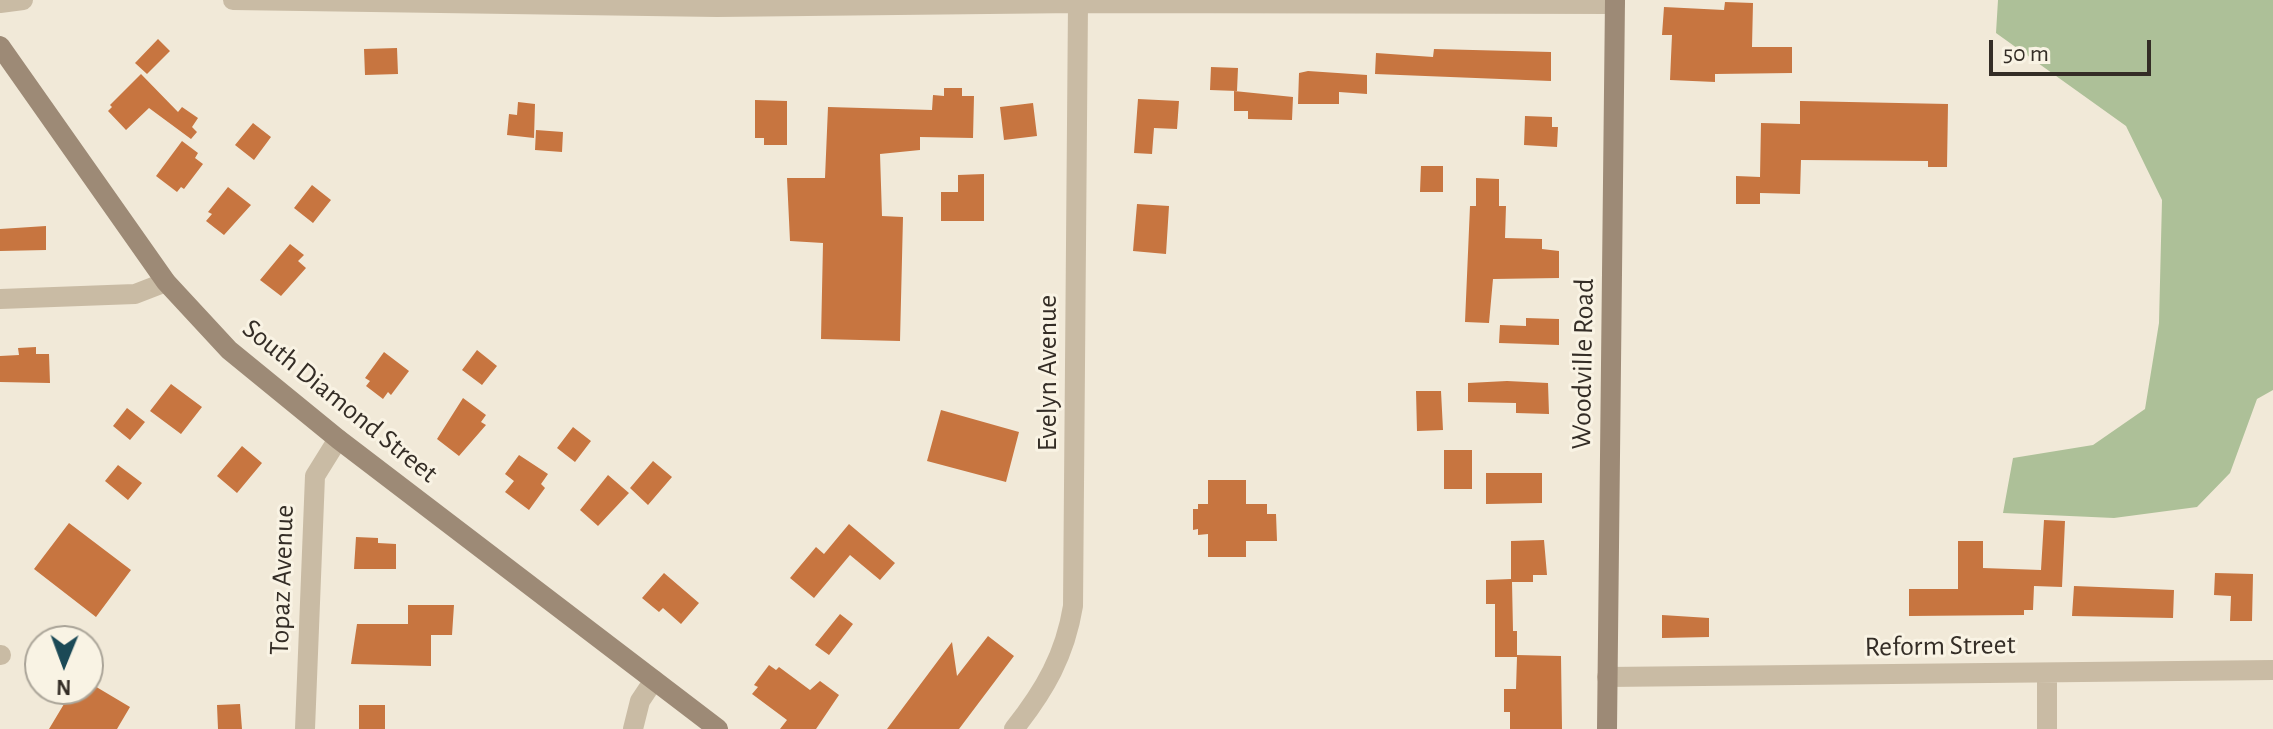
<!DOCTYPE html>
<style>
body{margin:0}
#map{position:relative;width:2273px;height:729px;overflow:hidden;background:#f1e9d8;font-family:"Alegreya Sans",sans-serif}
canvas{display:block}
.north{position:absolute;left:24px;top:625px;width:80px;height:80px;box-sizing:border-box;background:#f9f3e4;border:2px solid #aaa498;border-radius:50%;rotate:181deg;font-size:22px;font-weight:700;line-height:32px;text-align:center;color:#342d26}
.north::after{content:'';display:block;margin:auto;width:28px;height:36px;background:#1b4956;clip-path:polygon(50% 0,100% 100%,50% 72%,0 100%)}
.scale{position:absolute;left:1989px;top:40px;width:162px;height:36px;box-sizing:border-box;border:4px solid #342d26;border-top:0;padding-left:10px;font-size:24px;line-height:28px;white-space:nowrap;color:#342d26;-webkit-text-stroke:6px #f9f3e4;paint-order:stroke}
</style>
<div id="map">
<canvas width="2273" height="729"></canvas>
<div class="north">N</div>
<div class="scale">50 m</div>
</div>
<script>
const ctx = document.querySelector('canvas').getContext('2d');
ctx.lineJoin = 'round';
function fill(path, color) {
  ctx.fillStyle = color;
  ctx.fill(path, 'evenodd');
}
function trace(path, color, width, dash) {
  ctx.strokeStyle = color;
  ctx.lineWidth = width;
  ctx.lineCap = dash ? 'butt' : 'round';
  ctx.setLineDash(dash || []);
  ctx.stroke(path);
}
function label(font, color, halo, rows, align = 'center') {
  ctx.font = font + ' "Alegreya Sans",sans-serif';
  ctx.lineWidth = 6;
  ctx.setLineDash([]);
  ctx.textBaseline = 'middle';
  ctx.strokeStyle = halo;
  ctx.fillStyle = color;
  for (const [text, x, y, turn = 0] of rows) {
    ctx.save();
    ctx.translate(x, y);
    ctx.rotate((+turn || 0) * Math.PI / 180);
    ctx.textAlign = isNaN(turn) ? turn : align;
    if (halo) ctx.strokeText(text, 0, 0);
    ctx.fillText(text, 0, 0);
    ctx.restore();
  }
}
const green = new Path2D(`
 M 1998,0 L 2273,0 L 2273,390 L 2257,399 L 2230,473 L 2197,507 L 2114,518 L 2003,513 L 2013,458 L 2093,445 L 2145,409 L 2159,323 L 2162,200 L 2126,126 L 1996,33 Z`);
const building = new Path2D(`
 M 1725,2 L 1753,3 L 1752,47 L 1792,47 L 1792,73 L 1715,74 L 1715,82 L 1670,80 L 1672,35 L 1662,35 L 1664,7 L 1724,10 Z
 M 158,39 L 170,51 L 147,74 L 135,63 Z
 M 397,48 L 398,74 L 365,75 L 364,49 Z
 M 1434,49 L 1551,52 L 1551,81 L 1375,74 L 1376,53 L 1433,57 Z
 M 1211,67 L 1238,68 L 1237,91 L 1210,90 Z
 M 1308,71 L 1367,75 L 1367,94 L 1339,92 L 1339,104 L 1298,104 L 1299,73 Z
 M 141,74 L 178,112 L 182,107 L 198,118 L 192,127 L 197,132 L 191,139 L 149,108 L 126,130 L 108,111 L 112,107 L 110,105 Z
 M 944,88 L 962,88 L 962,96 L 974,96 L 973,138 L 920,137 L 920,150 L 880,154 L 882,216 L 903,217 L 900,341 L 821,339 L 823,243 L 790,241 L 787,178 L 825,178 L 828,107 L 932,110 L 933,95 L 944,96 Z
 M 1234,91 L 1293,97 L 1292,120 L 1248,119 L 1248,111 L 1234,111 Z
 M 1138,99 L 1179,101 L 1177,129 L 1154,128 L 1152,154 L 1134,153 Z
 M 755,100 L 787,101 L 787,145 L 764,145 L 764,138 L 755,138 Z
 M 1800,101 L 1948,104 L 1947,167 L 1928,167 L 1928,161 L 1801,160 L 1800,194 L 1760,193 L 1760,204 L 1736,204 L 1736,176 L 1760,177 L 1761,123 L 1800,124 Z
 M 518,102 L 535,104 L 534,138 L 507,135 L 509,114 L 517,115 Z
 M 1033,103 L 1037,136 L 1004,140 L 1000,107 Z
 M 1525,116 L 1552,117 L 1552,127 L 1558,127 L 1557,147 L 1524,145 Z
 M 253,123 L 271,137 L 254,160 L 235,145 Z
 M 536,130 L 563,132 L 562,152 L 535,150 Z
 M 182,141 L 198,153 L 195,158 L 203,164 L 184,189 L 181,187 L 177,192 L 156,176 Z
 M 1421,166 L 1443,166 L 1443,192 L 1420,192 Z
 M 984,174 L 984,221 L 941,221 L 941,192 L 958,192 L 958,175 Z
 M 1476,178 L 1499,179 L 1499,206 L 1506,206 L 1505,238 L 1542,239 L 1542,249 L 1559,251 L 1559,278 L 1493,279 L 1489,323 L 1465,322 L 1470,206 L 1476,206 Z
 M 312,185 L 331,200 L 313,223 L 294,208 Z
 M 228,187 L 251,205 L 224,235 L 206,221 L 212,214 L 208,212 Z
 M 1137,204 L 1169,206 L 1166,254 L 1133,251 Z
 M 46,226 L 46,250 L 0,251 L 0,229 Z
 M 290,244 L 304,255 L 298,261 L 306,268 L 281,296 L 260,280 Z
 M 1526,318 L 1559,319 L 1559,345 L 1499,343 L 1500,325 L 1526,326 Z
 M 36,347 L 36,354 L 49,354 L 50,383 L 0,382 L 0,356 L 19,355 L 18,348 Z
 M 477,350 L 497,366 L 482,385 L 462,370 Z
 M 384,352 L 409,371 L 391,395 L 388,392 L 383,399 L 366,386 L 370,381 L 365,378 Z
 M 1507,381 L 1548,383 L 1549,414 L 1516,413 L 1516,403 L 1468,402 L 1468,383 Z
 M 171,384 L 202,407 L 181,434 L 150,411 Z
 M 1416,391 L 1441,391 L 1443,430 L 1417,431 Z
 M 463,398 L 486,415 L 481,422 L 486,425 L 459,456 L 437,439 Z
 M 127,408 L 145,422 L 130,440 L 113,426 Z
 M 941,410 L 1019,432 L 1006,482 L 927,461 Z
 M 573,427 L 591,441 L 575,462 L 557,448 Z
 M 242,446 L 262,463 L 237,493 L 217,476 Z
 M 1444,450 L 1472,450 L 1472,489 L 1444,489 Z
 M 519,455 L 548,474 L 541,484 L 545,488 L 529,510 L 505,492 L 514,481 L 505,474 Z
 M 653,461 L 672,477 L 648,505 L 630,488 Z
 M 118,465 L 142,483 L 128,500 L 105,481 Z
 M 1486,473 L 1542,473 L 1542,503 L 1486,504 Z
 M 608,475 L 629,493 L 598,526 L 580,510 Z
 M 1208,480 L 1246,480 L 1246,504 L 1267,504 L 1267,514 L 1276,514 L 1277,541 L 1246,541 L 1246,557 L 1208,557 L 1208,534 L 1198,535 L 1198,529 L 1193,530 L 1193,509 L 1198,509 L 1198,504 L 1208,504 Z
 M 2044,520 L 2065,521 L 2062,587 L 2034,586 L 2033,610 L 2024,610 L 2024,615 L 1909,616 L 1909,589 L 1958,589 L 1958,541 L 1983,541 L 1983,568 L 2041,570 Z
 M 69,523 L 131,570 L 96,617 L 34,569 Z
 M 849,524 L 895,563 L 880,580 L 850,555 L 814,598 L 790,578 L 816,547 L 824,554 Z
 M 356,537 L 378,538 L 378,543 L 396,544 L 396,569 L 354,569 Z
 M 1544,540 L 1547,575 L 1533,575 L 1533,582 L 1512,582 L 1513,631 L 1517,631 L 1517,655 L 1561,656 L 1562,729 L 1510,729 L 1510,712 L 1504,712 L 1504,689 L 1516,689 L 1517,657 L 1495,657 L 1495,604 L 1486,604 L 1486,580 L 1511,579 L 1511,541 Z
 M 664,573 L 699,603 L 681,624 L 663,608 L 659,612 L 642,598 Z
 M 2215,573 L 2253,574 L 2252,621 L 2230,621 L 2231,596 L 2214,595 Z
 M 2074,586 L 2174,590 L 2173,618 L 2072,616 Z
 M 408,605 L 454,605 L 452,635 L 431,635 L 431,666 L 351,664 L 357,624 L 408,624 Z
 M 840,614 L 853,624 L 829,655 L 815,645 Z
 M 1662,615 L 1709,618 L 1709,637 L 1662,638 Z
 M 988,636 L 1014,656 L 959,729 L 887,729 L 952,642 L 957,676 Z
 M 769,665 L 776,670 L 779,667 L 810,690 L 820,681 L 839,695 L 816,729 L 780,729 L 787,720 L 752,694 L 758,687 L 754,685 Z
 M 88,682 L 130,707 L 117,729 L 49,729 L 73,689 L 88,689 Z
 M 240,704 L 242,729 L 218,729 L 217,705 Z
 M 359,705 L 385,705 L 385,729 L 359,729 Z`);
const street = new Path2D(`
 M 233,0 L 717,7 L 1078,3 L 1615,4
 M 0,3 L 23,0
 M 0,299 L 135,294 L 166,282
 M 0,655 L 1,655
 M 1607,677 L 2273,670
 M 305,729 L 315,476 L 338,439
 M 633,729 L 640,701 L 654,680
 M 1014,729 C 1045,690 1065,655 1073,606 L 1078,3
 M 2047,729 L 2047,673`);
const secondary = new Path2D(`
 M 0,46 L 166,282 L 229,350 L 338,439 L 718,729
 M 1607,729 L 1615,0`);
const streetNames = [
 ["Woodville Road",1583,364,-89],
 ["Evelyn Avenue",1048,373,-90],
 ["South Diamond Street",340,401,39],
 ["Topaz Avenue",282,580,-88],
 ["Reform Street",1940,646,-1]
];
fill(green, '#adc098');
fill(building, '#c77540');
trace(street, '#c9bba4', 20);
trace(secondary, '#9d8a76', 20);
label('28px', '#342d26', '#f9f3e4', streetNames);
</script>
